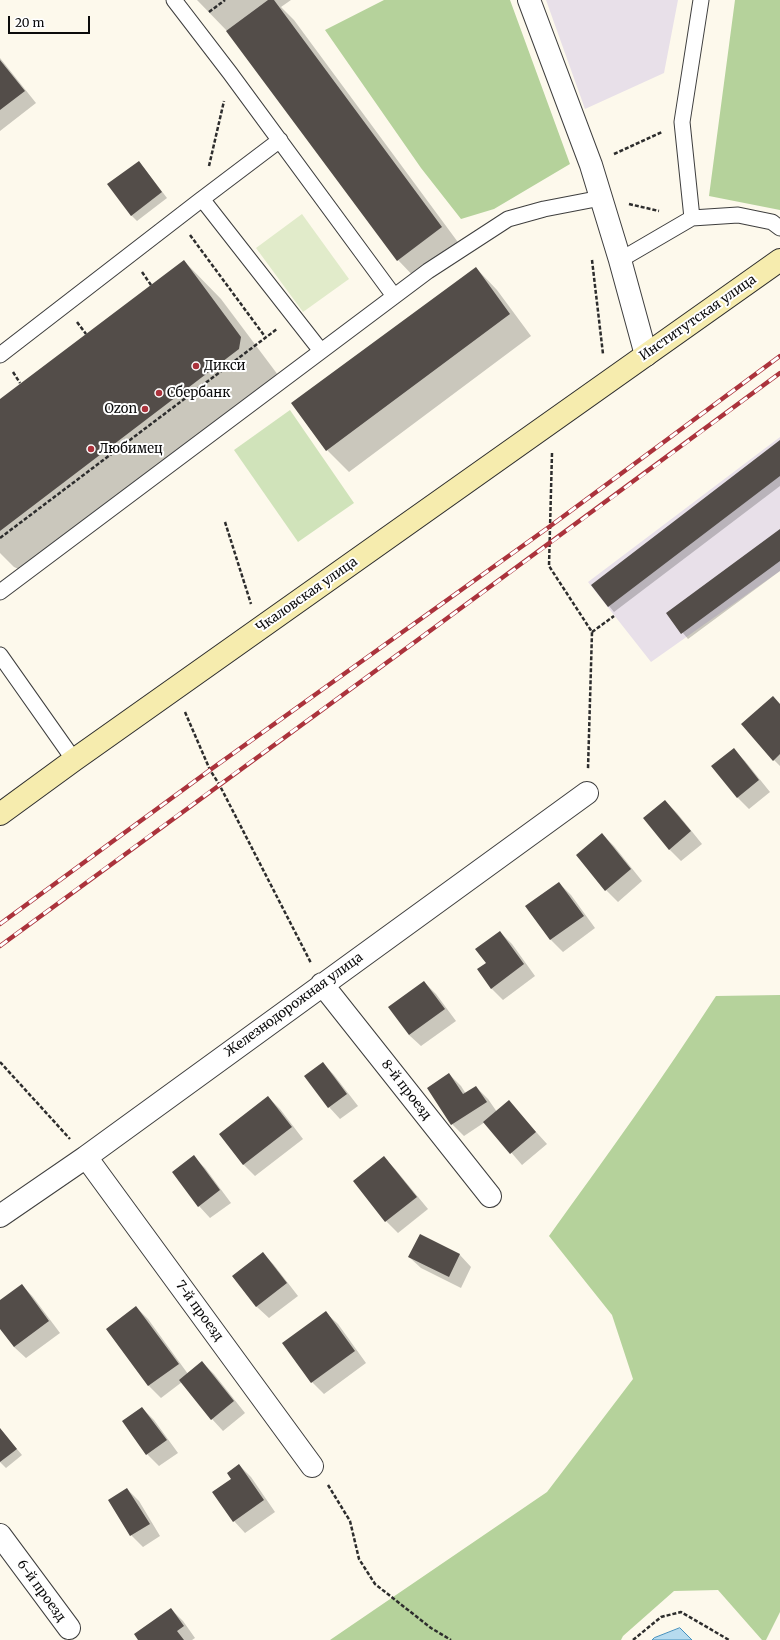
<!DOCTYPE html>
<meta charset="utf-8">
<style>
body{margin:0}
#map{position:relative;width:780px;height:1640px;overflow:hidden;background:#fdf9ec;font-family:Merriweather,serif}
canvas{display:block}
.scale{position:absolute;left:8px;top:16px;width:82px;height:18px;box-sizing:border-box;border:2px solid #0b0b0b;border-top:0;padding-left:5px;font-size:12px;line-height:14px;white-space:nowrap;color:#0b0b0b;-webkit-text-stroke:3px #fff;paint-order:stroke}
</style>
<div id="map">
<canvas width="780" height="1640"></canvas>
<div class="scale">20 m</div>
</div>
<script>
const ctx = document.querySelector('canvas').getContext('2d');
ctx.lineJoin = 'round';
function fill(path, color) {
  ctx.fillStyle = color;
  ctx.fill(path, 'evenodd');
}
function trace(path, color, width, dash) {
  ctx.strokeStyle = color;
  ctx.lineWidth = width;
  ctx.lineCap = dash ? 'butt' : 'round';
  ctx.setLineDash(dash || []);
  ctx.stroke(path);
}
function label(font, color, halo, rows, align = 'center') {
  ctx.font = font + ' Merriweather,serif';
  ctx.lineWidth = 4;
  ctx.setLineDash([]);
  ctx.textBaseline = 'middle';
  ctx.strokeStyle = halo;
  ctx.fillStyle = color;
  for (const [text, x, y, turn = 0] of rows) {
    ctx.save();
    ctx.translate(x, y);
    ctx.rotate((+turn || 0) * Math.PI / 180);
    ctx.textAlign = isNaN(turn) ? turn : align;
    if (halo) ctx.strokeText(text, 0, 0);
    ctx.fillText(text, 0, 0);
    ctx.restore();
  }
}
const industrial = new Path2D(`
 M 546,0 L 678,0 L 664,73 L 585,109 Z
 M 780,437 L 780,571 L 651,662 L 588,582 Z`);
const green = new Path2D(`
 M 290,410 L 354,503 L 298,542 L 234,450 Z`);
const forest = new Path2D(`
 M 384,0 L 510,0 L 570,164 L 494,209 L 461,219 L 421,168 L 325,30 Z
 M 735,0 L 780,0 L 780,210 L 709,196 Z
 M 780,995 L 780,1612 L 766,1640 L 762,1640 L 718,1590 L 674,1591 L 623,1636 L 621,1640 L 330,1640 L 547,1492 L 633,1379 L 612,1315 L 549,1236 C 606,1157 663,1078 716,996 Z`);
const pitch = new Path2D(`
 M 302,214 L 349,279 L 303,312 L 256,248 Z`);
const water = new Path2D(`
 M 680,1628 L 692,1640 L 652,1640 L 654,1638 Z`);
const shadow = new Path2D(`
 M 197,0 L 291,0 L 281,7 L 294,20 L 463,249 L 419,282 L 398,260 L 228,32 Z
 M 0,58 L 36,103 L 0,131 Z
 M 144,168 L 167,198 L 137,221 L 131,215 Z
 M 184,261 L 221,299 L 278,375 L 30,574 L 14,567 L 0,553 L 0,401 Z
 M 476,268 L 497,290 L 531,336 L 349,472 L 327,450 Z
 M 780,442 L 780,486 L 614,612 L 609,606 Z
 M 780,530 L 780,571 L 688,639 L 667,614 Z
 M 780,704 L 780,766 L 774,760 Z
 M 733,749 L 745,761 L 770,792 L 749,809 L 738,798 Z
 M 665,801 L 677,813 L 702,844 L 681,861 L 669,849 Z
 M 602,834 L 614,846 L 642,881 L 618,902 L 606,890 Z
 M 559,883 L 571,895 L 595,928 L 563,952 L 551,940 L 527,906 Z
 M 500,932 L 512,944 L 535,976 L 503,1000 L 491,988 L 487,963 Z
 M 424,982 L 436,994 L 456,1021 L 421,1046 L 409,1035 Z
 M 323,1063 L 334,1075 L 358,1106 L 340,1119 L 329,1107 Z
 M 449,1074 L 461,1086 L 466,1094 L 476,1087 L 488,1099 L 497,1112 L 509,1102 L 547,1144 L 522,1165 L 485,1122 L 464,1136 L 452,1124 Z
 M 268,1097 L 280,1109 L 303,1139 L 255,1176 L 243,1164 Z
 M 194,1157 L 205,1168 L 231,1203 L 210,1218 L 199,1206 Z
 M 383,1157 L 395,1169 L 428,1209 L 398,1233 L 386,1221 Z
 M 420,1235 L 460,1255 L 471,1267 L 461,1288 L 421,1268 L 409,1257 Z
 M 263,1253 L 274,1265 L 298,1296 L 269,1318 L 257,1307 L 233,1276 Z
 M 22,1285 L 33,1297 L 60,1333 L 26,1358 L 14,1347 L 0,1327 L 0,1301 Z
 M 136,1307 L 148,1319 L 188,1374 L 202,1362 L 214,1374 L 245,1413 L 223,1431 L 212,1419 L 182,1382 L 161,1398 L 149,1386 L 107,1329 Z
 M 326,1313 L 338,1324 L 366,1363 L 324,1394 L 312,1382 Z
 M 142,1408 L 154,1420 L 178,1453 L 159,1466 L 147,1454 Z
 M 1,1430 L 22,1455 L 6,1468 L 0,1462 Z
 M 239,1465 L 251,1477 L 275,1512 L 245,1533 L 234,1521 L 232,1479 Z
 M 127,1489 L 139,1501 L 160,1536 L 143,1547 L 131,1535 Z
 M 171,1609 L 183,1621 L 195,1638 L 192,1640 L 139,1640 Z`);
const building = new Path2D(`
 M 268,0 L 274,0 L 442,227 L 397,261 L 226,31 Z
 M 0,60 L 25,91 L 0,110 Z
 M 139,161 L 162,192 L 131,216 L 107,184 Z
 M 184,260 L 241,337 L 239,349 L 0,531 L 0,399 Z
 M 476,267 L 510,314 L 326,451 L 291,403 Z
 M 780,440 L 780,476 L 608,607 L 591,585 Z
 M 780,529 L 780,561 L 681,634 L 666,613 Z
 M 773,696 L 780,704 L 780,754 L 773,761 L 741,724 Z
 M 734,748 L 759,780 L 737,798 L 711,766 Z
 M 665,800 L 691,831 L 669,850 L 643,818 Z
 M 602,833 L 631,869 L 605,891 L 576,855 Z
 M 559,882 L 584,916 L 550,940 L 525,906 Z
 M 500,931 L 524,964 L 491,989 L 477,969 L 486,963 L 475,949 Z
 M 424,981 L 445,1009 L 409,1035 L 388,1007 Z
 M 323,1062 L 347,1094 L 328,1108 L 304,1076 Z
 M 449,1073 L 463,1094 L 476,1086 L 487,1102 L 451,1125 L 427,1088 Z
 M 268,1096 L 292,1127 L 243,1165 L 219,1134 Z
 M 509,1100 L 536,1132 L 510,1154 L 483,1122 Z
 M 194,1155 L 220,1190 L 198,1207 L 172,1172 Z
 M 384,1156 L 417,1197 L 385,1222 L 353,1181 Z
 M 420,1234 L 460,1254 L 449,1277 L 408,1257 Z
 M 263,1252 L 287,1283 L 256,1307 L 232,1276 Z
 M 22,1284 L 49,1321 L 14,1347 L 0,1329 L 0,1300 Z
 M 136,1306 L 179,1364 L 148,1386 L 106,1329 Z
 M 326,1311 L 355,1351 L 311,1383 L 282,1343 Z
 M 202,1361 L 234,1401 L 211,1420 L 179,1380 Z
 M 142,1407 L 167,1440 L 146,1455 L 122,1421 Z
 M 0,1428 L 17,1449 L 0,1462 Z
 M 239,1464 L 264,1500 L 233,1522 L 212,1492 L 231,1479 L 227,1473 Z
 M 127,1488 L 150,1524 L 130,1536 L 108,1500 Z
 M 171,1608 L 184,1626 L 177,1631 L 184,1640 L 138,1640 L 134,1634 Z`);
const path = new Path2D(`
 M 209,12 L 225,0
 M 614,154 L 662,132
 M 209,166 L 224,101
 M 629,204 L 659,211
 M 190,235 L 266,338
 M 592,260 L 603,354
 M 142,272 L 151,285
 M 77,322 L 86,334
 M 13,372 L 20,383
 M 552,453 L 549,566 L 592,632 L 588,769
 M 225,522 L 251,604
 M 0,538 L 277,329
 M 592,632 L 614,616
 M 185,712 L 210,770 L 219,784 L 311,963
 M 0,1062 L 70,1139
 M 328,1485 L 350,1521 L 359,1559 L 375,1584 L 431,1628 L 451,1640
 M 633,1640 L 661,1617 L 681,1612 L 729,1640`);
const lane = new Path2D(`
 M 174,0 L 230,73 L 394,296
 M 202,199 L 280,140
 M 692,218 L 682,122 L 701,0
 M 620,260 L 692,218 L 738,215 L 772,222 L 780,228
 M 0,355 L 202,199 L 321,351
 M 0,592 L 428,271 L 508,219 L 544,209 L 601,198
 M 0,655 L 74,760`);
const street = new Path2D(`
 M 529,0 L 591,165 L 620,260 L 646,355
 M 322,984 L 490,1196
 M 86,1157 L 312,1466
 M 0,1216 L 86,1157 L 587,793
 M 0,1535 L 69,1628`);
const secondary = new Path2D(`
 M 0,814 L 74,760 L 780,260`);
const rail = new Path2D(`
 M 0,924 L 210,770 L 549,527 L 780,356
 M 0,946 C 260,754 521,566 780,373`);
const markers = [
 [196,366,4,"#ab333c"],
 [159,393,4,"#ab333c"],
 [145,409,4,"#ab333c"],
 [91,449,4,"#ab333c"]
];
const streetNames = [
 ["Институтская улица",698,318,-35],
 ["Чкаловская улица",307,595,-35],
 ["Железнодорожная улица",294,1005,-36],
 ["8-й проезд",406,1090,52],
 ["7-й проезд",199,1311,54],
 ["6-й проезд",41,1591,54]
];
const poiNames = [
 ["Дикси",204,366],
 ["Сбербанк",167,393],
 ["Ozon",137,409,"right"],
 ["Любимец",99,449]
];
fill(industrial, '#e8e0e9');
fill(green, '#d0e3ba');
fill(forest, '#b5d29b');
fill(pitch, '#e1ebca');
fill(water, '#b6dbef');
trace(water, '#4590bd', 1);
fill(shadow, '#0003');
fill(building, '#534d49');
trace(lane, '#3e3e3e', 17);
trace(street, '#3e3e3e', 24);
trace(secondary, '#2d2d2d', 24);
trace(path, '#2d2d2d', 2.5, [4, 2]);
trace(lane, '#fff', 15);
trace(street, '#fff', 22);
trace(secondary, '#f6ecae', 22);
trace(rail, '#ab333c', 4.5);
trace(rail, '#fff', 3, [9]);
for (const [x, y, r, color] of markers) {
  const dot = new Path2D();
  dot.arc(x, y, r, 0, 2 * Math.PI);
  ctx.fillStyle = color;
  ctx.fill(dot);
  trace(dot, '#fff', 1.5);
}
label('13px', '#0b0b0b', '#fff', streetNames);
label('13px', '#0b0b0b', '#fff', poiNames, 'left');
</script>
